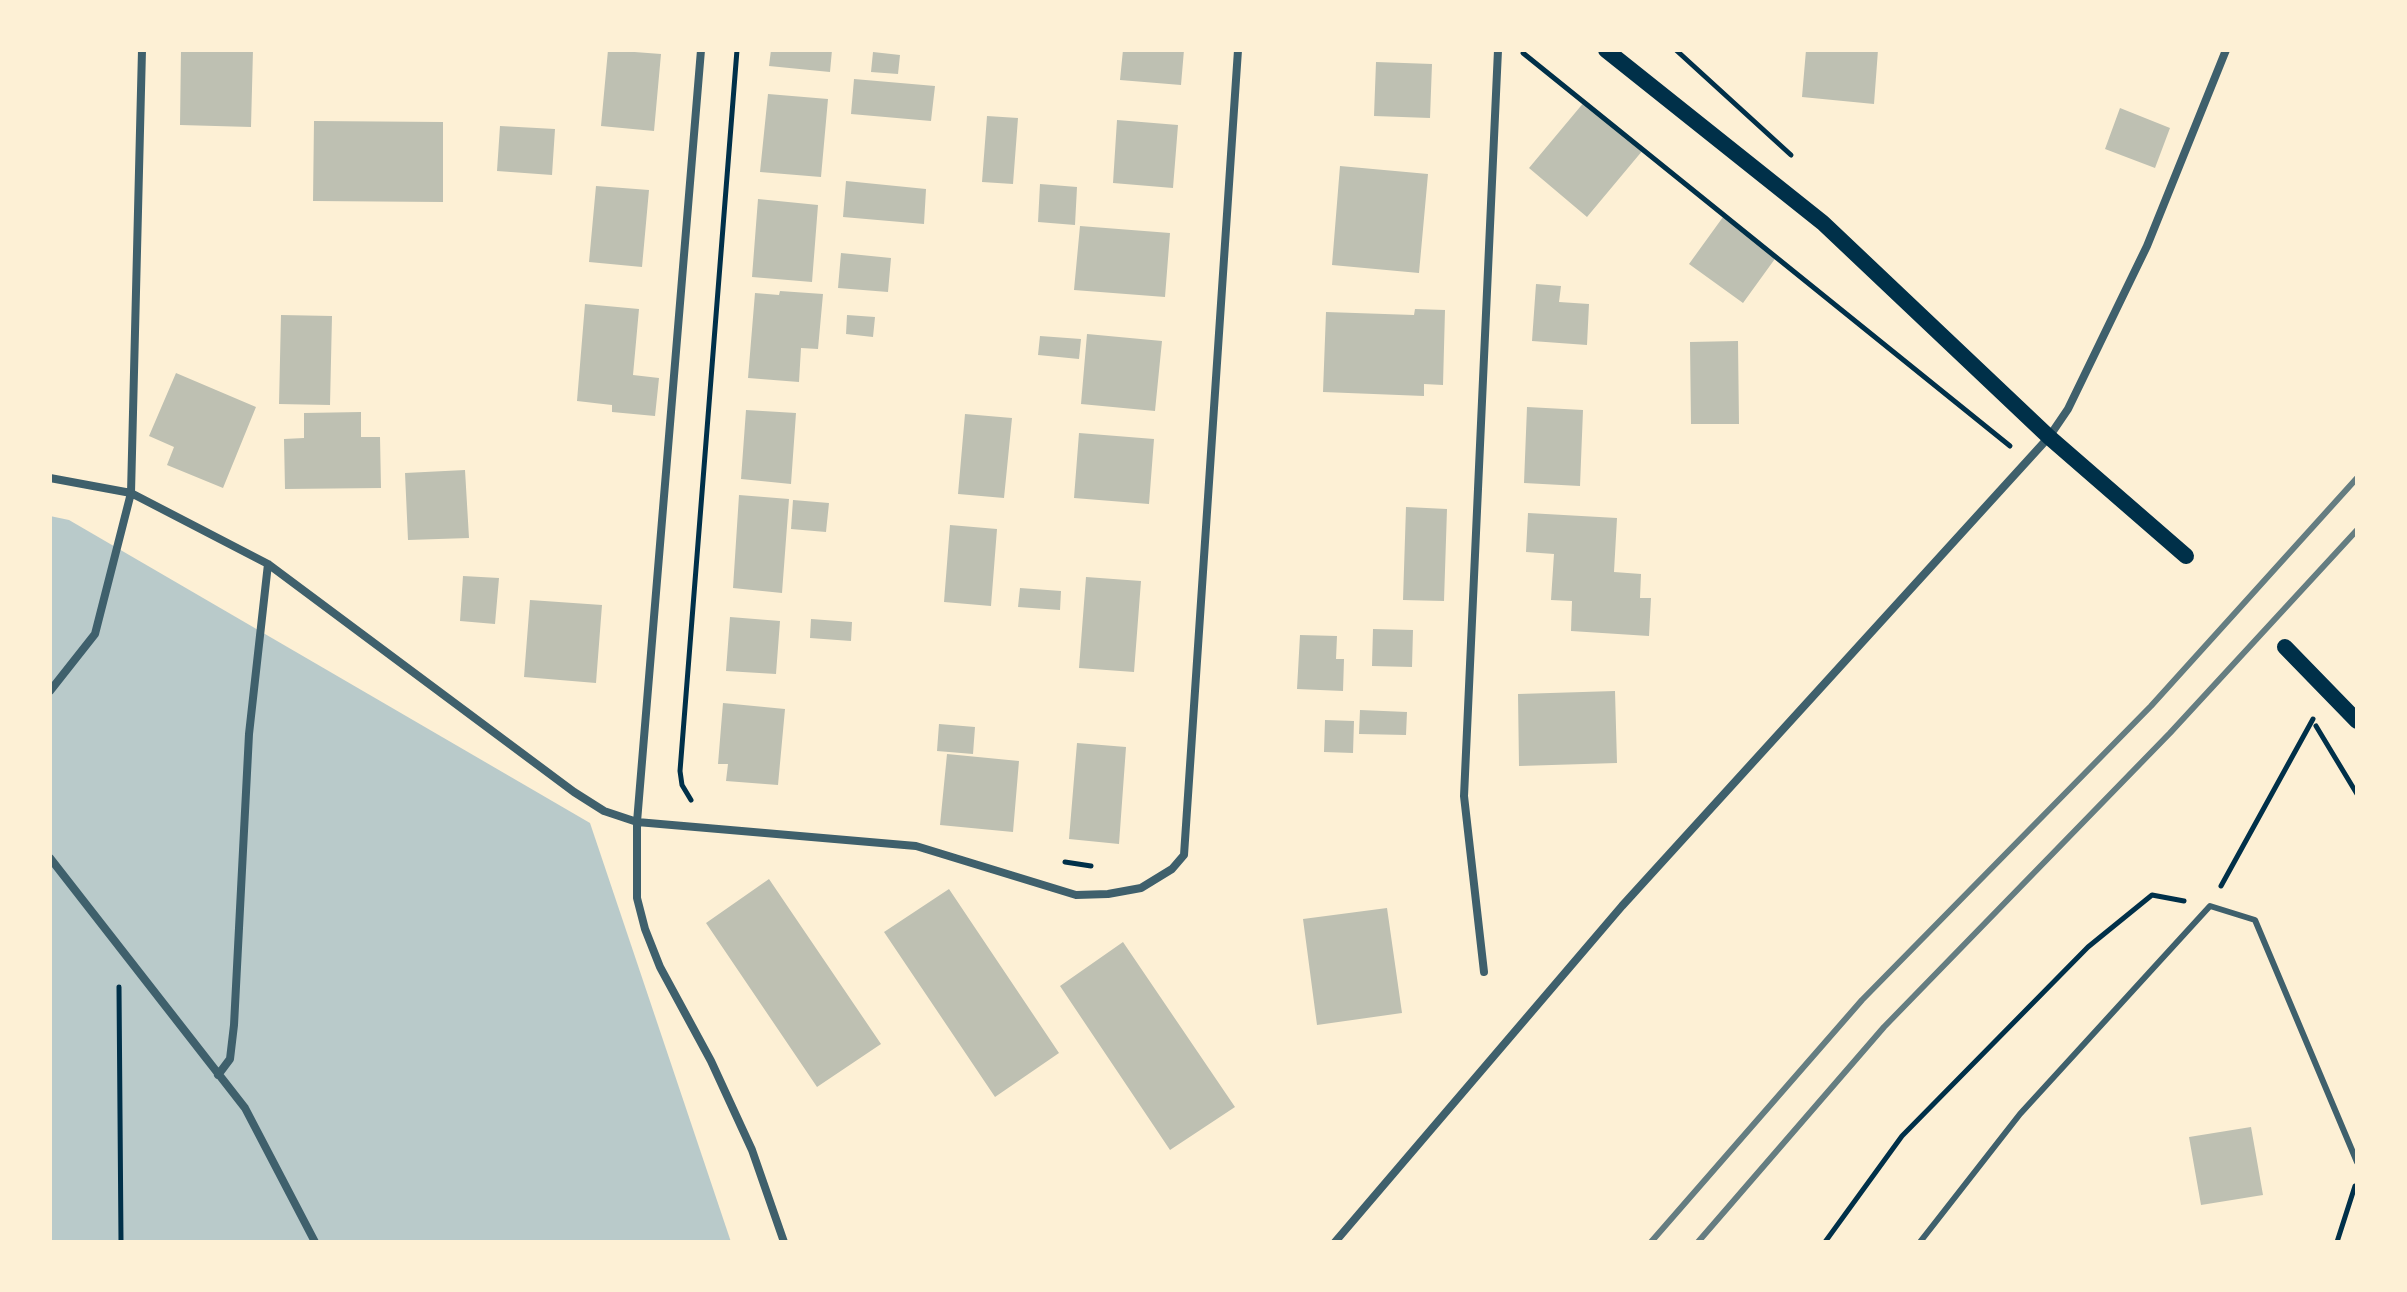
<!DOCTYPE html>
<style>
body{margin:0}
#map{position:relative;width:2407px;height:1292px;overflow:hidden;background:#fdf0d5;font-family:"Source Serif 4",serif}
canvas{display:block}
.frame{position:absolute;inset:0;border:52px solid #fdf0d5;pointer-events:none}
</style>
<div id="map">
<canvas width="2407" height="1292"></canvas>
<div class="frame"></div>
</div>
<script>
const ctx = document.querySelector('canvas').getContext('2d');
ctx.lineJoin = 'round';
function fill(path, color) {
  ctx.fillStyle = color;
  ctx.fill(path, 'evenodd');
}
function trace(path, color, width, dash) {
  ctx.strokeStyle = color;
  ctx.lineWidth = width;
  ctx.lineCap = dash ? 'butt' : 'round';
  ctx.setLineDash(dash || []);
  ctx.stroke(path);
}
const green = new Path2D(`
 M 50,516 L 69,520 L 590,823 L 731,1242 L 50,1242 Z`);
const building = new Path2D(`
 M 181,50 L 253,50 L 251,127 L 180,125 Z
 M 608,50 L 661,54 L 654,131 L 601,126 Z
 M 771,50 L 832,50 L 830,72 L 769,66 Z
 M 1123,50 L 1184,50 L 1181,85 L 1120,80 Z
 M 1806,50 L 1878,50 L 1874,104 L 1802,97 Z
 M 873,52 L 900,55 L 898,74 L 871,72 Z
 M 1376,62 L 1432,64 L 1430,118 L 1374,116 Z
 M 854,79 L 935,86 L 931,121 L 851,114 Z
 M 768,94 L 828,99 L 821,177 L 760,172 Z
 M 1585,101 L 1643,150 L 1587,217 L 1529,168 Z
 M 2120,108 L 2170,128 L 2155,168 L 2105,149 Z
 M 987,116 L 1018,118 L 1013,184 L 982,182 Z
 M 1117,120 L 1178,125 L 1173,188 L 1113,183 Z
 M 314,121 L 443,122 L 443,202 L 313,201 Z
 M 500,126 L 555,129 L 552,175 L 497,171 Z
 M 1340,166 L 1428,174 L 1419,273 L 1332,265 Z
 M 846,181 L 926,189 L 924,224 L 843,217 Z
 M 1040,184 L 1077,187 L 1075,225 L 1038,222 Z
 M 596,186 L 649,190 L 642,267 L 589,262 Z
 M 758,199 L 818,205 L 812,282 L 752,277 Z
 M 1723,217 L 1777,256 L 1743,303 L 1689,264 Z
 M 1080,226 L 1170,233 L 1165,297 L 1074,290 Z
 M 841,253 L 891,258 L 888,292 L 838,288 Z
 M 1536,284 L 1561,286 L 1559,302 L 1589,304 L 1587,345 L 1532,341 Z
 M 780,291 L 823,294 L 818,349 L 801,348 L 799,382 L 748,378 L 755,293 L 779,295 Z
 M 585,304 L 639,309 L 633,375 L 659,378 L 655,416 L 612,412 L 612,405 L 577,401 Z
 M 1415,309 L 1445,310 L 1443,385 L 1424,384 L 1424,396 L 1323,392 L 1326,312 L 1414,315 Z
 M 281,315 L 332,316 L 330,405 L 279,404 Z
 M 847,315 L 875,317 L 873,337 L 846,334 Z
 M 1087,334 L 1162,341 L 1155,411 L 1081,404 Z
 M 1040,336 L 1081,339 L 1079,359 L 1038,355 Z
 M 1738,341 L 1739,424 L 1691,424 L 1690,342 Z
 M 176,373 L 256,407 L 223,488 L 167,465 L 174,447 L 149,436 Z
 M 1527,407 L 1583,410 L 1580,486 L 1524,483 Z
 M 746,410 L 796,413 L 791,484 L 741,479 Z
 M 361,412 L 361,437 L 380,437 L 381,488 L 285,489 L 284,439 L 304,438 L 304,413 Z
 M 965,414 L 1012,418 L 1004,498 L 958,494 Z
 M 1079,433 L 1154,439 L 1149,504 L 1074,498 Z
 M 465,470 L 469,538 L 408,540 L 405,473 Z
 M 739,495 L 789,499 L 782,593 L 733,588 Z
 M 793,500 L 829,503 L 826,532 L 791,529 Z
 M 1406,507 L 1447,509 L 1444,601 L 1403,600 Z
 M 1528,513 L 1617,518 L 1614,572 L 1641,574 L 1640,598 L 1651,598 L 1649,636 L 1571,631 L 1572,601 L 1551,600 L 1554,554 L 1526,552 Z
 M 950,525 L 997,529 L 991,606 L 944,602 Z
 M 463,576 L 499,578 L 495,624 L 460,621 Z
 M 1086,577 L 1141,581 L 1134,672 L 1079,668 Z
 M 1020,588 L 1061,591 L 1060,610 L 1018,607 Z
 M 530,600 L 602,605 L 596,683 L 524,677 Z
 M 730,617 L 780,621 L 776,674 L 726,671 Z
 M 811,619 L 852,622 L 851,641 L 810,638 Z
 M 1373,629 L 1413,630 L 1412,667 L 1372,666 Z
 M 1300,635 L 1337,636 L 1336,659 L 1344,659 L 1343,691 L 1297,689 Z
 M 1615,691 L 1617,763 L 1519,766 L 1518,694 Z
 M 723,703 L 785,709 L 778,785 L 726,781 L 728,764 L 718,764 Z
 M 1360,710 L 1407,712 L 1406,735 L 1359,734 Z
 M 1325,720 L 1354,721 L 1353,753 L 1324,752 Z
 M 939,724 L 975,727 L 973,754 L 937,751 Z
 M 1077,743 L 1126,747 L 1119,844 L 1069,839 Z
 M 947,754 L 1019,761 L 1013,832 L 940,825 Z
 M 769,879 L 881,1044 L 817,1087 L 706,923 Z
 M 949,889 L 1059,1053 L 995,1097 L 884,932 Z
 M 1387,908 L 1402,1013 L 1317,1025 L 1303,919 Z
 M 1123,942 L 1235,1107 L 1170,1150 L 1060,986 Z
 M 2251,1127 L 2263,1195 L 2201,1205 L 2189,1137 Z`);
const path = new Path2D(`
 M 1676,50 L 1791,155
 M 1523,53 L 2010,446
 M 2316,726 L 2357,794
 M 691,800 L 682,785 L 680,771 L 737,50
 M 1065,862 L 1091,866
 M 2221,886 L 2313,719
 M 119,987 L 121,1242
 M 1825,1242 L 1902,1136 L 2088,947 L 2152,895 L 2184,901
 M 2337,1242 L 2355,1186`);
const service = new Path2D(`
 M 1920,1242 L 2020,1114 L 2210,906 L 2255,920 L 2357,1162`);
const minor = new Path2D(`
 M 701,50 L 637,822 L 637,898 L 645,929 L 660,967 L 711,1061 L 752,1150 L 784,1242
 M 50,478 L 131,493 L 268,564 L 574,792 L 604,811 L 637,822 L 916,846 L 1076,895 L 1108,894 L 1141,888 L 1172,869 L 1184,855 L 1238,50
 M 50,691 L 95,634 L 131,493 L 142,50
 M 50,858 L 245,1108 L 315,1242
 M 1484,972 L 1464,796 L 1498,50
 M 218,1075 L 230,1059 L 234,1025 L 249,734 L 268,564
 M 1335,1242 L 1622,906 L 2049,437 L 2068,409 L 2147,246 L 2226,50`);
const secondary = new Path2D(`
 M 1606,50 L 1823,223 L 2049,437 L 2186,556
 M 2285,647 L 2357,721`);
const rail = new Path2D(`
 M 1651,1242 L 1862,1000 L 2151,706 L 2357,478
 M 1698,1242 L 1884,1027 L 2170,733 L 2357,530`);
fill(green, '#b9caca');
fill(building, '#bec0b2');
trace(path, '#003049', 5);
trace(service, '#3f606c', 6);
trace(minor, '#3f606c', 8);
trace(secondary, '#003049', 16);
trace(rail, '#657d81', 6);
</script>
